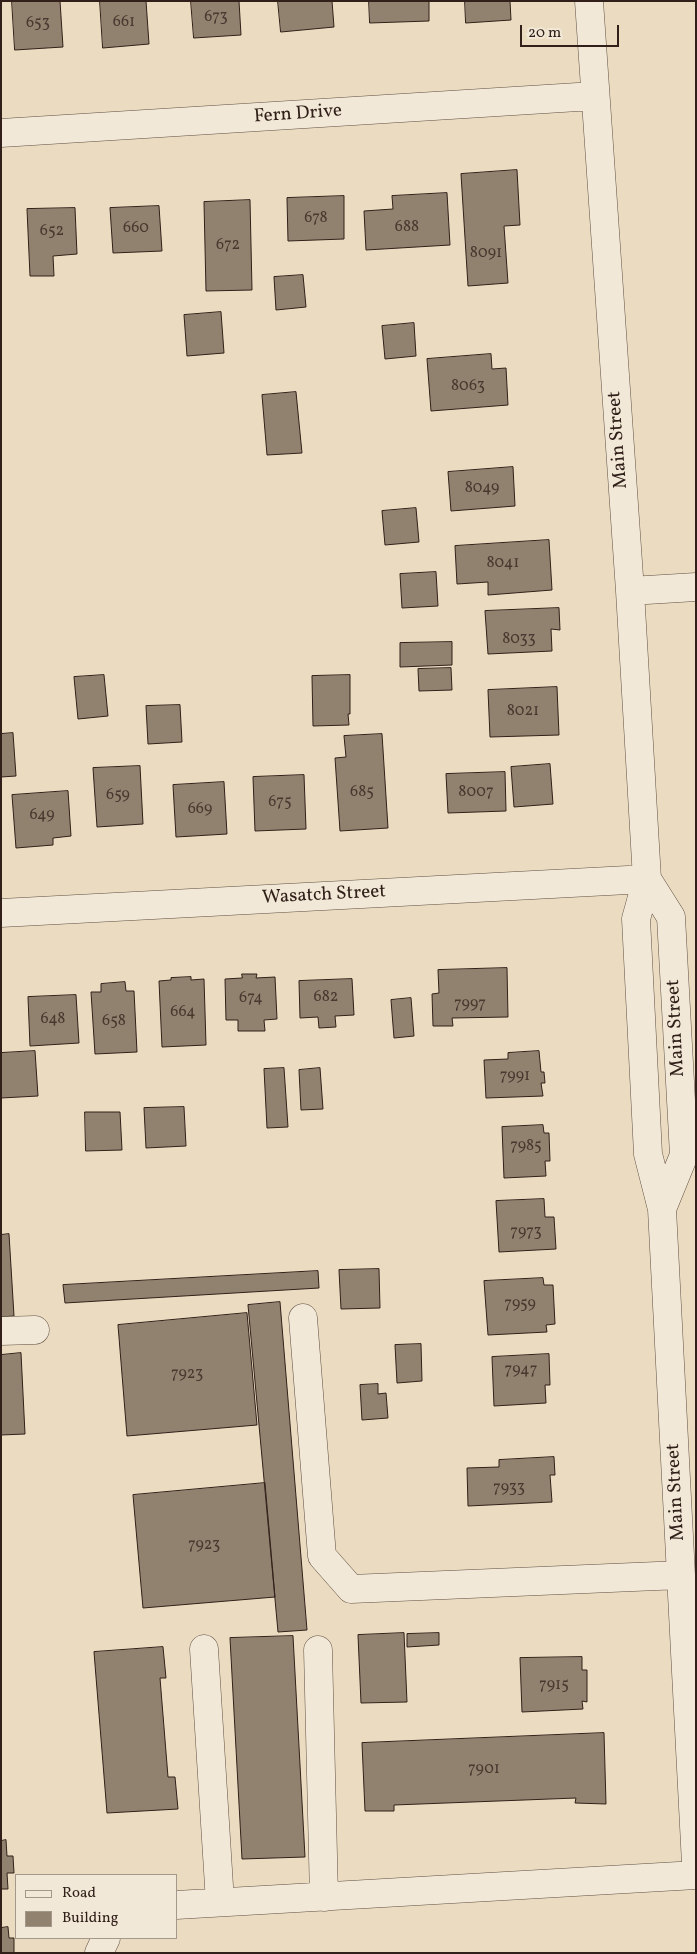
<!DOCTYPE html>
<style>
body{margin:0}
#map{position:relative;width:697px;height:1954px;overflow:hidden;background:#ebdcc1;font-family:Vollkorn,serif}
canvas{display:block}
.frame{position:absolute;inset:0;border:2px solid #302019;pointer-events:none}
.legend{position:absolute;left:15px;top:1874px;width:162px;height:65px;box-sizing:border-box;background:#f2e8d7;border:1px solid #a4988b;margin:0;padding:6px 9px;list-style:none;font-size:15px;color:#302019}
.legend li{display:flex;align-items:center;gap:10px;height:25px}
.legend b{width:25px;border:1px solid #a4988b}
.scale{position:absolute;left:520px;top:25px;width:99px;height:22px;box-sizing:border-box;border:2px solid #302019;border-top:0;padding-left:6px;font-size:15px;line-height:18px;white-space:nowrap;color:#302019;-webkit-text-stroke:4px #f2e8d7;paint-order:stroke}
</style>
<div id="map">
<canvas width="697" height="1954"></canvas>
<div class="frame"></div>
<ul class="legend">
<li><b style="height:6px;background:#f2e8d7"></b>Road</li>
<li><b style="height:14px;background:#918270"></b>Building</li>
</ul>
<div class="scale">20 m</div>
</div>
<script>
const ctx = document.querySelector('canvas').getContext('2d');
ctx.lineJoin = 'round';
function fill(path, color) {
  ctx.fillStyle = color;
  ctx.fill(path, 'evenodd');
}
function trace(path, color, width, dash) {
  ctx.strokeStyle = color;
  ctx.lineWidth = width;
  ctx.lineCap = dash ? 'butt' : 'round';
  ctx.setLineDash(dash || []);
  ctx.stroke(path);
}
function label(font, color, halo, rows, align = 'center') {
  ctx.font = font + ' Vollkorn,serif';
  ctx.lineWidth = 5;
  ctx.setLineDash([]);
  ctx.textBaseline = 'middle';
  ctx.strokeStyle = halo;
  ctx.fillStyle = color;
  for (const [text, x, y, turn = 0] of rows) {
    ctx.save();
    ctx.translate(x, y);
    ctx.rotate((+turn || 0) * Math.PI / 180);
    ctx.textAlign = isNaN(turn) ? turn : align;
    if (halo) ctx.strokeText(text, 0, 0);
    ctx.fillText(text, 0, 0);
    ctx.restore();
  }
}
const building = new Path2D(`
 M 12,1 L 60,1 L 63,47 L 15,50 Z
 M 100,1 L 146,1 L 149,44 L 103,48 Z
 M 191,1 L 239,1 L 241,35 L 194,38 Z
 M 278,1 L 332,1 L 334,27 L 281,32 Z
 M 369,1 L 429,1 L 429,21 L 370,23 Z
 M 465,1 L 510,1 L 511,20 L 466,23 Z
 M 517,170 L 520,225 L 504,226 L 508,283 L 468,286 L 461,174 Z
 M 447,193 L 450,245 L 366,250 L 364,211 L 393,209 L 392,196 Z
 M 344,196 L 344,239 L 288,241 L 287,198 Z
 M 250,200 L 252,290 L 206,291 L 204,202 Z
 M 159,206 L 162,251 L 113,253 L 110,208 Z
 M 75,208 L 77,254 L 53,256 L 54,276 L 30,276 L 27,209 Z
 M 303,275 L 306,307 L 276,310 L 274,277 Z
 M 221,312 L 224,353 L 187,356 L 184,315 Z
 M 414,323 L 416,356 L 385,359 L 382,326 Z
 M 491,354 L 492,369 L 506,368 L 508,405 L 431,411 L 427,359 Z
 M 296,392 L 302,453 L 267,455 L 262,395 Z
 M 513,467 L 515,506 L 451,511 L 448,472 Z
 M 416,508 L 419,542 L 385,545 L 382,511 Z
 M 549,540 L 552,590 L 488,595 L 488,582 L 457,584 L 455,546 Z
 M 436,572 L 438,606 L 402,608 L 400,574 Z
 M 559,608 L 560,630 L 551,629 L 552,651 L 488,654 L 485,611 Z
 M 452,642 L 452,665 L 400,667 L 400,643 Z
 M 451,668 L 452,690 L 419,691 L 418,669 Z
 M 104,675 L 108,716 L 78,719 L 74,677 Z
 M 350,675 L 350,714 L 348,714 L 349,725 L 313,726 L 312,676 Z
 M 557,687 L 559,735 L 490,737 L 488,690 Z
 M 180,705 L 182,742 L 148,744 L 146,706 Z
 M 13,733 L 16,776 L 1,777 L 1,734 Z
 M 382,734 L 388,828 L 340,831 L 335,758 L 346,757 L 344,736 Z
 M 550,764 L 553,804 L 514,807 L 511,767 Z
 M 140,766 L 143,824 L 97,827 L 93,768 Z
 M 505,772 L 506,811 L 448,813 L 446,774 Z
 M 304,775 L 306,829 L 255,831 L 253,777 Z
 M 224,782 L 227,834 L 176,837 L 173,785 Z
 M 68,791 L 71,836 L 53,838 L 53,845 L 16,848 L 12,795 Z
 M 507,968 L 508,1017 L 452,1018 L 453,1026 L 433,1026 L 432,994 L 439,993 L 438,970 Z
 M 242,974 L 257,974 L 256,978 L 275,977 L 277,1019 L 264,1020 L 265,1031 L 238,1031 L 238,1020 L 226,1020 L 225,979 L 242,978 Z
 M 191,977 L 191,980 L 204,979 L 206,1045 L 162,1047 L 159,981 L 171,980 L 171,978 Z
 M 352,979 L 354,1015 L 335,1016 L 336,1027 L 319,1028 L 318,1017 L 300,1018 L 299,981 Z
 M 125,982 L 126,991 L 134,991 L 137,1052 L 95,1054 L 91,992 L 101,992 L 101,984 Z
 M 76,995 L 79,1043 L 30,1046 L 28,997 Z
 M 411,998 L 414,1036 L 394,1038 L 391,1000 Z
 M 35,1051 L 38,1096 L 1,1098 L 1,1053 Z
 M 539,1051 L 541,1072 L 544,1072 L 545,1083 L 541,1083 L 543,1096 L 486,1098 L 484,1060 L 508,1059 L 508,1053 Z
 M 284,1068 L 288,1127 L 267,1128 L 264,1069 Z
 M 320,1068 L 323,1109 L 301,1110 L 299,1070 Z
 M 184,1107 L 186,1146 L 146,1148 L 144,1108 Z
 M 85,1112 L 120,1112 L 122,1150 L 86,1151 Z
 M 543,1125 L 544,1133 L 549,1133 L 550,1161 L 545,1161 L 546,1176 L 504,1178 L 502,1127 Z
 M 544,1199 L 545,1217 L 554,1217 L 556,1249 L 499,1252 L 496,1201 Z
 M 9,1234 L 14,1316 L 1,1317 L 1,1235 Z
 M 379,1269 L 380,1308 L 341,1309 L 339,1270 Z
 M 318,1271 L 319,1288 L 65,1303 L 63,1285 Z
 M 543,1278 L 544,1285 L 553,1285 L 555,1324 L 546,1325 L 547,1332 L 488,1335 L 484,1281 Z
 M 280,1302 L 307,1630 L 278,1632 L 248,1305 Z
 M 247,1313 L 257,1425 L 127,1436 L 118,1325 Z
 M 421,1344 L 422,1381 L 397,1383 L 395,1345 Z
 M 21,1353 L 25,1434 L 1,1435 L 1,1355 Z
 M 549,1354 L 550,1385 L 545,1385 L 546,1403 L 494,1406 L 492,1357 Z
 M 378,1384 L 378,1394 L 386,1393 L 388,1418 L 362,1420 L 360,1385 Z
 M 554,1457 L 555,1475 L 550,1475 L 552,1502 L 468,1506 L 467,1468 L 499,1467 L 499,1460 Z
 M 265,1483 L 275,1597 L 143,1608 L 133,1495 Z
 M 404,1633 L 407,1702 L 361,1703 L 358,1635 Z
 M 439,1633 L 439,1645 L 407,1647 L 407,1634 Z
 M 293,1636 L 305,1857 L 242,1859 L 230,1638 Z
 M 163,1647 L 166,1678 L 160,1678 L 168,1777 L 175,1777 L 178,1809 L 107,1813 L 94,1652 Z
 M 582,1657 L 582,1670 L 587,1670 L 587,1702 L 582,1701 L 583,1709 L 522,1712 L 520,1658 Z
 M 604,1733 L 606,1804 L 575,1803 L 576,1798 L 394,1805 L 394,1811 L 365,1811 L 362,1743 Z
 M 6,1840 L 7,1856 L 13,1856 L 14,1873 L 7,1873 L 8,1889 L 1,1889 L 1,1841 Z
 M 8,1927 L 9,1938 L 14,1938 L 14,1953 L 1,1953 L 1,1928 Z`);
const minor = new Path2D(`
 M 589,1 L 630,591 L 647,879 L 636,919 L 648,1154 L 662,1209 L 696,1864
 M 1,133 L 594,96
 M 630,591 L 696,587
 M 647,879 L 671,917 L 684,1155 L 662,1209
 M 1,913 L 647,879
 M 303,1318 L 322,1556 L 351,1589 L 681,1575
 M 1,1331 L 35,1330
 M 204,1649 L 220,1902
 M 318,1650 L 324,1897
 M 176,1905 L 696,1875
 M 99,1953 L 106,1938`);
const numberNames = [
 ["673",216,18],
 ["661",124,23],
 ["653",38,24],
 ["678",316,219],
 ["688",407,228],
 ["660",136,229],
 ["652",52,232],
 ["672",228,246],
 ["8091",486,254],
 ["8063",468,387],
 ["8049",482,489],
 ["8041",503,564],
 ["8033",519,640],
 ["8021",523,712],
 ["685",362,793],
 ["8007",476,793],
 ["659",118,796],
 ["675",280,803],
 ["669",200,810],
 ["649",42,816],
 ["682",326,998],
 ["674",251,999],
 ["7997",470,1005],
 ["664",183,1013],
 ["648",53,1020],
 ["658",114,1022],
 ["7991",515,1077],
 ["7985",526,1147],
 ["7973",526,1233],
 ["7959",520,1305],
 ["7947",521,1371],
 ["7923",187,1375],
 ["7933",509,1489],
 ["7923",204,1546],
 ["7915",554,1686],
 ["7901",484,1770]
];
const streetNames = [
 ["Fern Drive",298,115,-4],
 ["Main Street",619,440,-94],
 ["Wasatch Street",324,896,-3],
 ["Main Street",677,1028,-93],
 ["Main Street",677,1492,-93]
];
fill(building, '#918270');
trace(building, '#302019', 1);
trace(minor, '#5f4f43', 29);
trace(minor, '#f2e8d7', 28);
label('16px', '#48382f', null, numberNames);
label('19px', '#302019', '#f2e8d7', streetNames);
</script>
